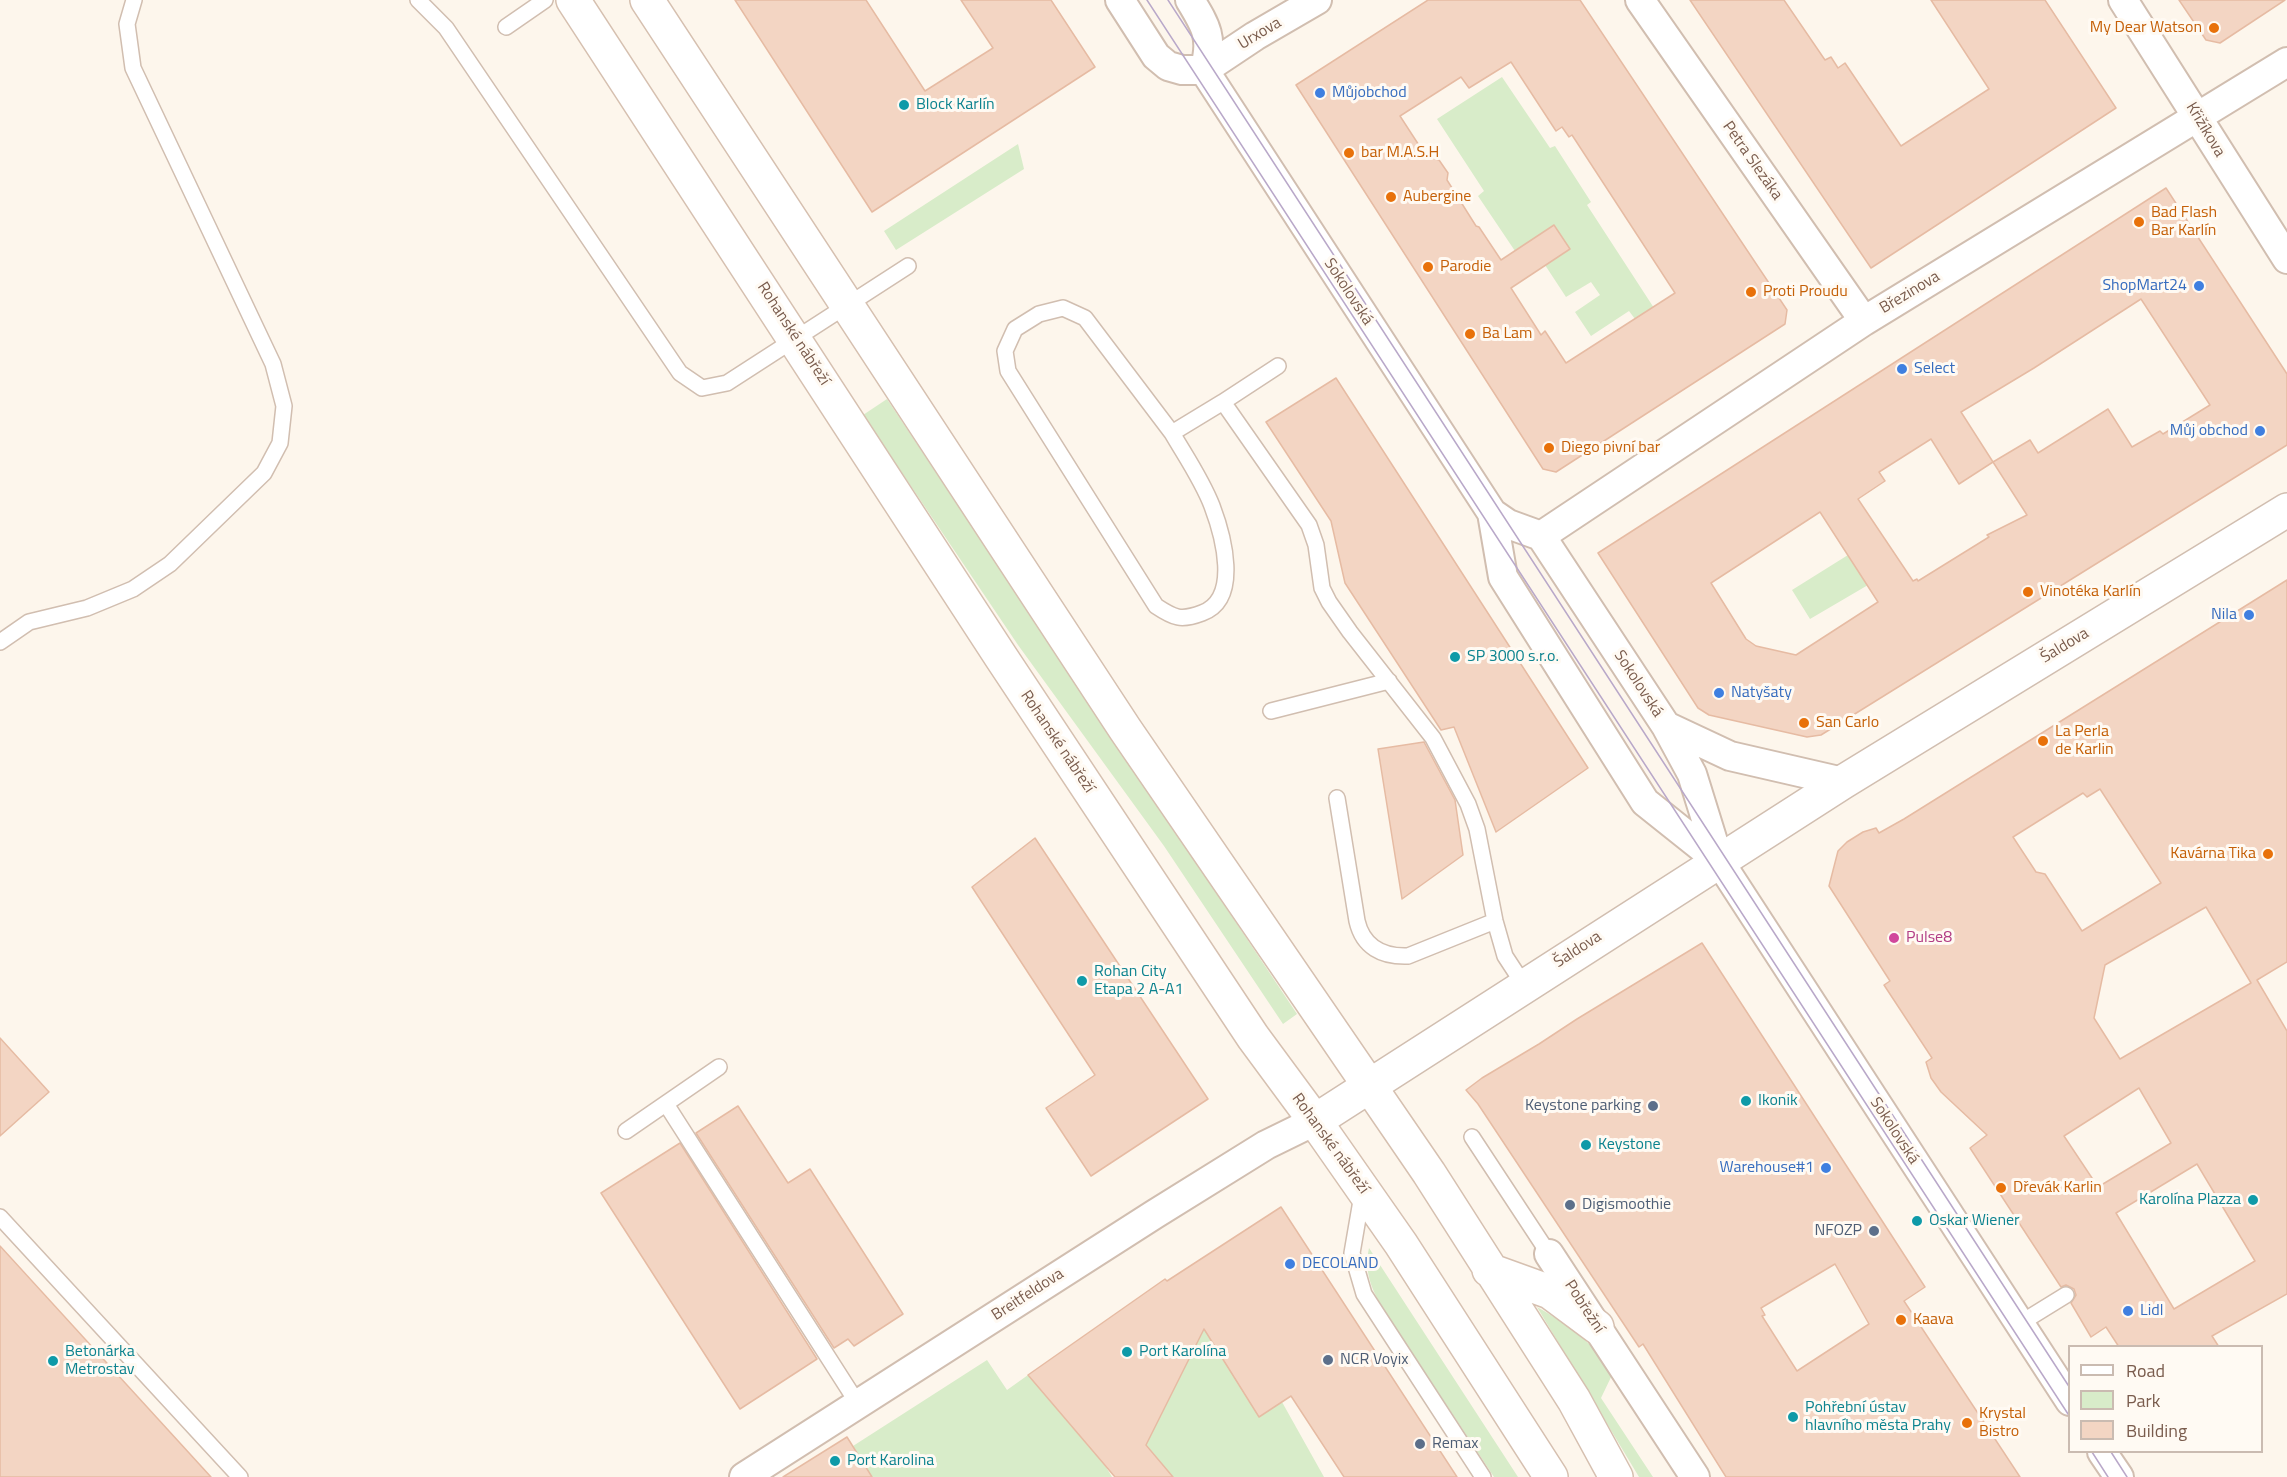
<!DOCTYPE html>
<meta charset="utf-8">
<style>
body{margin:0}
#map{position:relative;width:2287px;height:1477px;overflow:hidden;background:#fdf6ec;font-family:"Titillium Web",sans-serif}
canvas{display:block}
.legend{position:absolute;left:2068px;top:1345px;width:195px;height:108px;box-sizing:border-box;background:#fffaf3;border:2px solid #cabbb1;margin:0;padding:8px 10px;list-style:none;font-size:18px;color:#7a5c4d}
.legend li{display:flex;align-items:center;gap:12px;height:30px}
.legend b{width:30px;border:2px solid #cabbb1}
</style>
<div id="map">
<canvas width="2287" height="1477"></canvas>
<ul class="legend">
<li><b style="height:8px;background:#fff"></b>Road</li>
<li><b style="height:16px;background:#d8ecc9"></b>Park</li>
<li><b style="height:16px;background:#f3d5c3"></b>Building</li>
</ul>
</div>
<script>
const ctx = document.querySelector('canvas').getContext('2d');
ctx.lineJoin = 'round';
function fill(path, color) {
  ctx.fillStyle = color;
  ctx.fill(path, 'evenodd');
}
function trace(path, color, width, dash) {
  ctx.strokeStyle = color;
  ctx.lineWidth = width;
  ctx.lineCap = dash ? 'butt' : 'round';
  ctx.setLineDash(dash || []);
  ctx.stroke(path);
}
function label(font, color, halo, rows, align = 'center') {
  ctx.font = font + ' "Titillium Web",sans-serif';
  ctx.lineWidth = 6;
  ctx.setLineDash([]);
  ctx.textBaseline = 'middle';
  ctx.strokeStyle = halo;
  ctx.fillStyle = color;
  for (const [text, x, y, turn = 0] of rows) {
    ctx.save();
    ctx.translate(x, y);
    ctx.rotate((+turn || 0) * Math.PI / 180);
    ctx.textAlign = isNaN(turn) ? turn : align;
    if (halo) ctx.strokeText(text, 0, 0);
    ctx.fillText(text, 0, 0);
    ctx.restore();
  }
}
const green = new Path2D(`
 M 1502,77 L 1550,148 L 1555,146 L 1591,202 L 1587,205 L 1654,308 L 1635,319 L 1629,311 L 1591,336 L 1575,312 L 1600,295 L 1591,282 L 1566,297 L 1545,265 L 1569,249 L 1555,226 L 1515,251 L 1478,196 L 1484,191 L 1437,119 Z
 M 1018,144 L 1024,169 L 896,250 L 884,231 Z
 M 887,399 L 1297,1014 L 1283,1024 L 1164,846 L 1018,645 L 863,415 Z
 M 1848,555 L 1868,585 L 1810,619 L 1792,590 Z
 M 1369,1248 L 1518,1477 L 1494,1477 L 1382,1307 C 1371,1288 1364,1271 1369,1248 Z
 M 1537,1307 C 1574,1328 1588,1339 1613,1373 L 1601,1398 L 1653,1477 L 1639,1477 Z
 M 1204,1329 L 1259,1417 L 1282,1402 L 1324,1477 L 1173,1477 L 1146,1444 Z
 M 987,1360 L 1007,1390 L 1028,1375 L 1106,1467 L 1112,1477 L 872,1477 L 853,1446 Z`);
const building = new Path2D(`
 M 735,0 L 866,0 L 925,91 L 993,48 L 961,0 L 1051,0 L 1095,67 L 872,212 Z
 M 1428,0 L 1580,0 L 1787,310 L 1785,324 L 1556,472 L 1543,469 L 1296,85 ZM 1511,62 L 1556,131 L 1562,127 L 1569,137 L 1572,135 L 1675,293 L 1566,363 L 1545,331 L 1541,335 L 1511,288 L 1570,249 L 1554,225 L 1501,260 L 1479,227 L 1476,226 L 1447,180 L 1448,173 L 1439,160 L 1426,156 L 1400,116 L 1461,77 L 1469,88 Z
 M 1690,0 L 1784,0 L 1825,60 L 1831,57 L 1838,68 L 1845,63 L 1901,146 L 1989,89 L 1931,0 L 2045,0 L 2116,108 L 1871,268 Z
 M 2179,0 L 2285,0 L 2220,43 L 2206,40 Z
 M 2166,188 L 2287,374 L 2287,445 L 1821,735 L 1807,737 L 1709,715 L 1698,708 L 1598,553 ZM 2141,299 L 2210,405 L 2163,434 L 2160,431 L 2132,447 L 2108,409 L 2038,453 L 2030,440 L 1993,462 L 1961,412 L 2034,368 ZM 1931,439 L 1959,484 L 1993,462 L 2027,515 L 1987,535 L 1989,537 L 1918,581 L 1917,579 L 1913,581 L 1858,499 L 1885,481 L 1879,472 ZM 1820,512 L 1878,602 L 1796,655 L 1756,646 L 1746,639 L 1711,583 Z
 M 1336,378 L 1588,768 L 1496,832 L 1454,727 L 1441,730 L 1345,583 L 1331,521 L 1266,422 Z
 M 2287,580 L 2287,962 L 2257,980 L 2287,1031 L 2287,1294 L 2212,1336 L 2219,1347 L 2119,1347 L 2106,1327 L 2091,1337 L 2071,1303 L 2076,1295 L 2074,1289 L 2066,1285 L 2061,1287 L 1970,1148 L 1987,1135 L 1941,1092 L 1931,1078 L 1926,1062 L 1932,1058 L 1884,985 L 1890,981 L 1829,886 L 1838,851 L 1847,842 L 1863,832 L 1876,828 L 1879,833 L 1904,819 ZM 2100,789 L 2161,883 L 2082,931 L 2045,874 L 2036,872 L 2013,837 L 2083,793 L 2087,797 ZM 2206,907 L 2251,983 L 2120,1059 L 2094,1018 L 2105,965 ZM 2139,1088 L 2171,1143 L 2098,1187 L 2064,1136 ZM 2197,1164 L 2255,1261 L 2174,1309 L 2116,1213 Z
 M 1424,742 L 1455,800 L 1463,855 L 1402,899 L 1378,749 Z
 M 1035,838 L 1208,1099 L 1091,1176 L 1046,1108 L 1095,1075 L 972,887 Z
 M 1702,943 L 1925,1287 L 1904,1301 L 2020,1477 L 1726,1477 L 1643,1344 L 1639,1347 L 1478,1104 L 1466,1090 L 1482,1078 L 1539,1044 L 1577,1019 ZM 1835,1264 L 1869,1324 L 1797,1371 L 1762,1316 L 1765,1315 L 1761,1308 Z
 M 0,1038 L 49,1092 L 0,1136 Z
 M 738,1106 L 788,1183 L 810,1169 L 903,1314 L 854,1346 L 848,1339 L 834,1348 L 696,1133 Z
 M 680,1143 L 817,1359 L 740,1409 L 601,1193 Z
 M 1281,1207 L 1457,1477 L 1344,1477 L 1291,1396 L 1259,1417 L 1204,1329 L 1146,1445 L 1173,1477 L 1115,1477 L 1028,1375 L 1165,1279 L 1167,1281 Z
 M 0,1246 L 211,1477 L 0,1477 Z
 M 847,1437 L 872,1477 L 783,1477 Z`);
const service = new Path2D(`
 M 418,0 L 446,28 L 680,373 L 702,388 L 727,383 L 908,266
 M 506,27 L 545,0
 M 1278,366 L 1223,402 L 1309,525 L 1316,545 L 1322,588 L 1329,602 L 1350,632 L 1433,738 L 1468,804 L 1477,829 L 1495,921 L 1505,956 L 1524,985
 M 1172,433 L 1085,318 L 1063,308 L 1039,314 L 1015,329 L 1005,351 L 1008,371 L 1156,606 C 1174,618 1181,621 1202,613 C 1241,599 1223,535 1212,506 C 1202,480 1186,457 1172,433 L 1223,402
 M 0,642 L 29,622 L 87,608 L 133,589 L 170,564 L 264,473 L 280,443 L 284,406 L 273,364 L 133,68 L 127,24 L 134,0
 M 1271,711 L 1389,681
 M 1337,798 L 1357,921 C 1363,947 1382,957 1408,956 L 1495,921
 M 666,1104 L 858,1404
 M 626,1131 L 719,1067
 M 1472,1137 L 1549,1254
 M 1362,1195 L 1352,1253 L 1364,1294 L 1483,1477
 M 0,1217 L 240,1477
 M 2019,1324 L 2066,1295`);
const minor = new Path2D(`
 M 1120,0 L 1156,56 L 1168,66 L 1182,70 L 1204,70 L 1255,36 L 1317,0
 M 1190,0 C 1206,26 1214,39 1204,70 L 1492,513 L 1503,577 L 1645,802 L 1719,861
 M 1640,0 L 1864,321
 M 2123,0 L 2287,259
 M 1492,513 L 1508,524 L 1541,536 L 1666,726 L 1692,774 L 1719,861 L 2070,1401
 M 1541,536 L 1864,321 L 2287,62
 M 1666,726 L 1730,756 L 1843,782
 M 1549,1254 L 1695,1477
 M 2102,1452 L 2119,1477
 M 744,1477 L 1155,1214 L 1266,1145 L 1315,1121`);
const tertiary = new Path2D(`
 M 1315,1121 L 1843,782 L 2287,510`);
const secondary = new Path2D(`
 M 573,0 L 1001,657 L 1253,1037 L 1315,1121 L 1401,1244 L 1551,1477
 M 647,0 L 1125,729 L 1429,1173 L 1574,1400 L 1616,1477
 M 1489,1270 L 1550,1292 L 1597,1327`);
const tram = new Path2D(`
 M 1147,0 L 2070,1417
 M 1168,0 L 2070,1388
 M 2092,1452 L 2108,1477
 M 2111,1452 L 2127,1477`);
const markers = [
 [2214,28,6,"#e8710a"],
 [1320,93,6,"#3f7fe0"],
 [904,105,6,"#0f9aa8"],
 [1349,153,6,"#e8710a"],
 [1391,197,6,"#e8710a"],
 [2139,222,6,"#e8710a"],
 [1428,267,6,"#e8710a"],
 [2199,286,6,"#3f7fe0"],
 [1751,292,6,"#e8710a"],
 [1470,334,6,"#e8710a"],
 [1902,369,6,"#3f7fe0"],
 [2260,431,6,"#3f7fe0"],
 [1549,448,6,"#e8710a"],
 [2028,592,6,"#e8710a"],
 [2249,615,6,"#3f7fe0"],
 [1455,657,6,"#0f9aa8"],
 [1719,693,6,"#3f7fe0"],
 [1804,723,6,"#e8710a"],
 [2043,741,6,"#e8710a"],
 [2268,854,6,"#e8710a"],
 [1894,938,6,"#d1479c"],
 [1082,981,6,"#0f9aa8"],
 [1746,1101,6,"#0f9aa8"],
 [1653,1106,6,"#5c6f8a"],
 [1586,1145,6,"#0f9aa8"],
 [1826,1168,6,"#3f7fe0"],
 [2001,1188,6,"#e8710a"],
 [2253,1200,6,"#0f9aa8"],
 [1570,1205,6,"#5c6f8a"],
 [1917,1221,6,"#0f9aa8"],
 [1874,1231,6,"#5c6f8a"],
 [1290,1264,6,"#3f7fe0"],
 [2128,1311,6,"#3f7fe0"],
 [1901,1320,6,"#e8710a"],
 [1127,1352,6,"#0f9aa8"],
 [1328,1360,6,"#5c6f8a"],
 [53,1361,6,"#0f9aa8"],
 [1793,1417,6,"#0f9aa8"],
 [1967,1423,6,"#e8710a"],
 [1420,1444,6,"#5c6f8a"],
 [835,1461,6,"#0f9aa8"]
];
const foodNames = [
 ["My Dear Watson",2202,28,"right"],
 ["bar M.A.S.H",1361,153],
 ["Aubergine",1403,197],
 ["Bad Flash",2151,213],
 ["Bar Karlín",2151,231],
 ["Parodie",1440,267],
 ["Proti Proudu",1763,292],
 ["Ba Lam",1482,334],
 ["Diego pivní bar",1561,448],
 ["Vinotéka Karlín",2040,592],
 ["San Carlo",1816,723],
 ["La Perla",2055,732],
 ["de Karlin",2055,750],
 ["Kavárna Tika",2256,854,"right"],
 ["Dřevák Karlin",2013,1188],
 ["Kaava",1913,1320],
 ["Krystal",1979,1414],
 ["Bistro",1979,1432]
];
const streetNames = [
 ["Urxova",1260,34,-31],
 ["Křižíkova",2205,130,59],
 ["Petra Slezáka",1752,161,55],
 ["Sokolovská",1348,292,57],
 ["Březinova",1910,293,-31],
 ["Rohanské nábřeží",793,334,57],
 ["Šaldova",2065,646,-31],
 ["Sokolovská",1638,684,57],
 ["Rohanské nábřeží",1057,742,56],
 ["Šaldova",1578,950,-33],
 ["Sokolovská",1894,1131,57],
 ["Rohanské nábřeží",1330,1144,54],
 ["Breitfeldova",1028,1295,-33],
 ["Pobřežní",1584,1307,57]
];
const shopNames = [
 ["Můjobchod",1332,93],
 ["ShopMart24",2187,286,"right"],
 ["Select",1914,369],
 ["Můj obchod",2248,431,"right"],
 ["Nila",2237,615,"right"],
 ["Natyšaty",1731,693],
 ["Warehouse#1",1814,1168,"right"],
 ["DECOLAND",1302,1264],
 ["Lidl",2140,1311]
];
const cultureNames = [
 ["Block Karlín",916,105],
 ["SP 3000 s.r.o.",1467,657],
 ["Rohan City",1094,972],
 ["Etapa 2 A-A1",1094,990],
 ["Ikonik",1758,1101],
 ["Keystone",1598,1145],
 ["Karolína Plazza",2241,1200,"right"],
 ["Oskar Wiener",1929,1221],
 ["Betonárka",65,1352],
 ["Metrostav",65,1370],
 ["Port Karolína",1139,1352],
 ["Pohřební ústav",1805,1408],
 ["hlavního města Prahy",1805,1426],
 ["Port Karolina",847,1461]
];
const hotelNames = [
 ["Pulse8",1906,938]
];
const serviceNames = [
 ["Keystone parking",1641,1106,"right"],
 ["Digismoothie",1582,1205],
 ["NFOZP",1862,1231,"right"],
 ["NCR Voyix",1340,1360],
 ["Remax",1432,1444]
];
fill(green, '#d8ecc9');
fill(building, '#f3d5c3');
trace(building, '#e6bba3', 1.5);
trace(service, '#d1beb0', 18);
trace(minor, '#d1beb0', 32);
trace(tertiary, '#d1beb0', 36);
trace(secondary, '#d6c0b0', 36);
trace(service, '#fff', 15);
trace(minor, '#fff', 28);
trace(tertiary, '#fff', 33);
trace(secondary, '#fff', 33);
trace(tram, '#b9a8c9', 1.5);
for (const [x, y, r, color] of markers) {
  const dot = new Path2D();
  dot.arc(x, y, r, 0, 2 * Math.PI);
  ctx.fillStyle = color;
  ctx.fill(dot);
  trace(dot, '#fffaf3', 2);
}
label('16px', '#c56008', '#fffaf3', foodNames, 'left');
label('16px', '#7a5c4d', '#fffaf3', streetNames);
label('16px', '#366cbe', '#fffaf3', shopNames, 'left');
label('16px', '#0d838f', '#fffaf3', cultureNames, 'left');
label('16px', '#b23c85', '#fffaf3', hotelNames, 'left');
label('16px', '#4e5e75', '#fffaf3', serviceNames, 'left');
</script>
